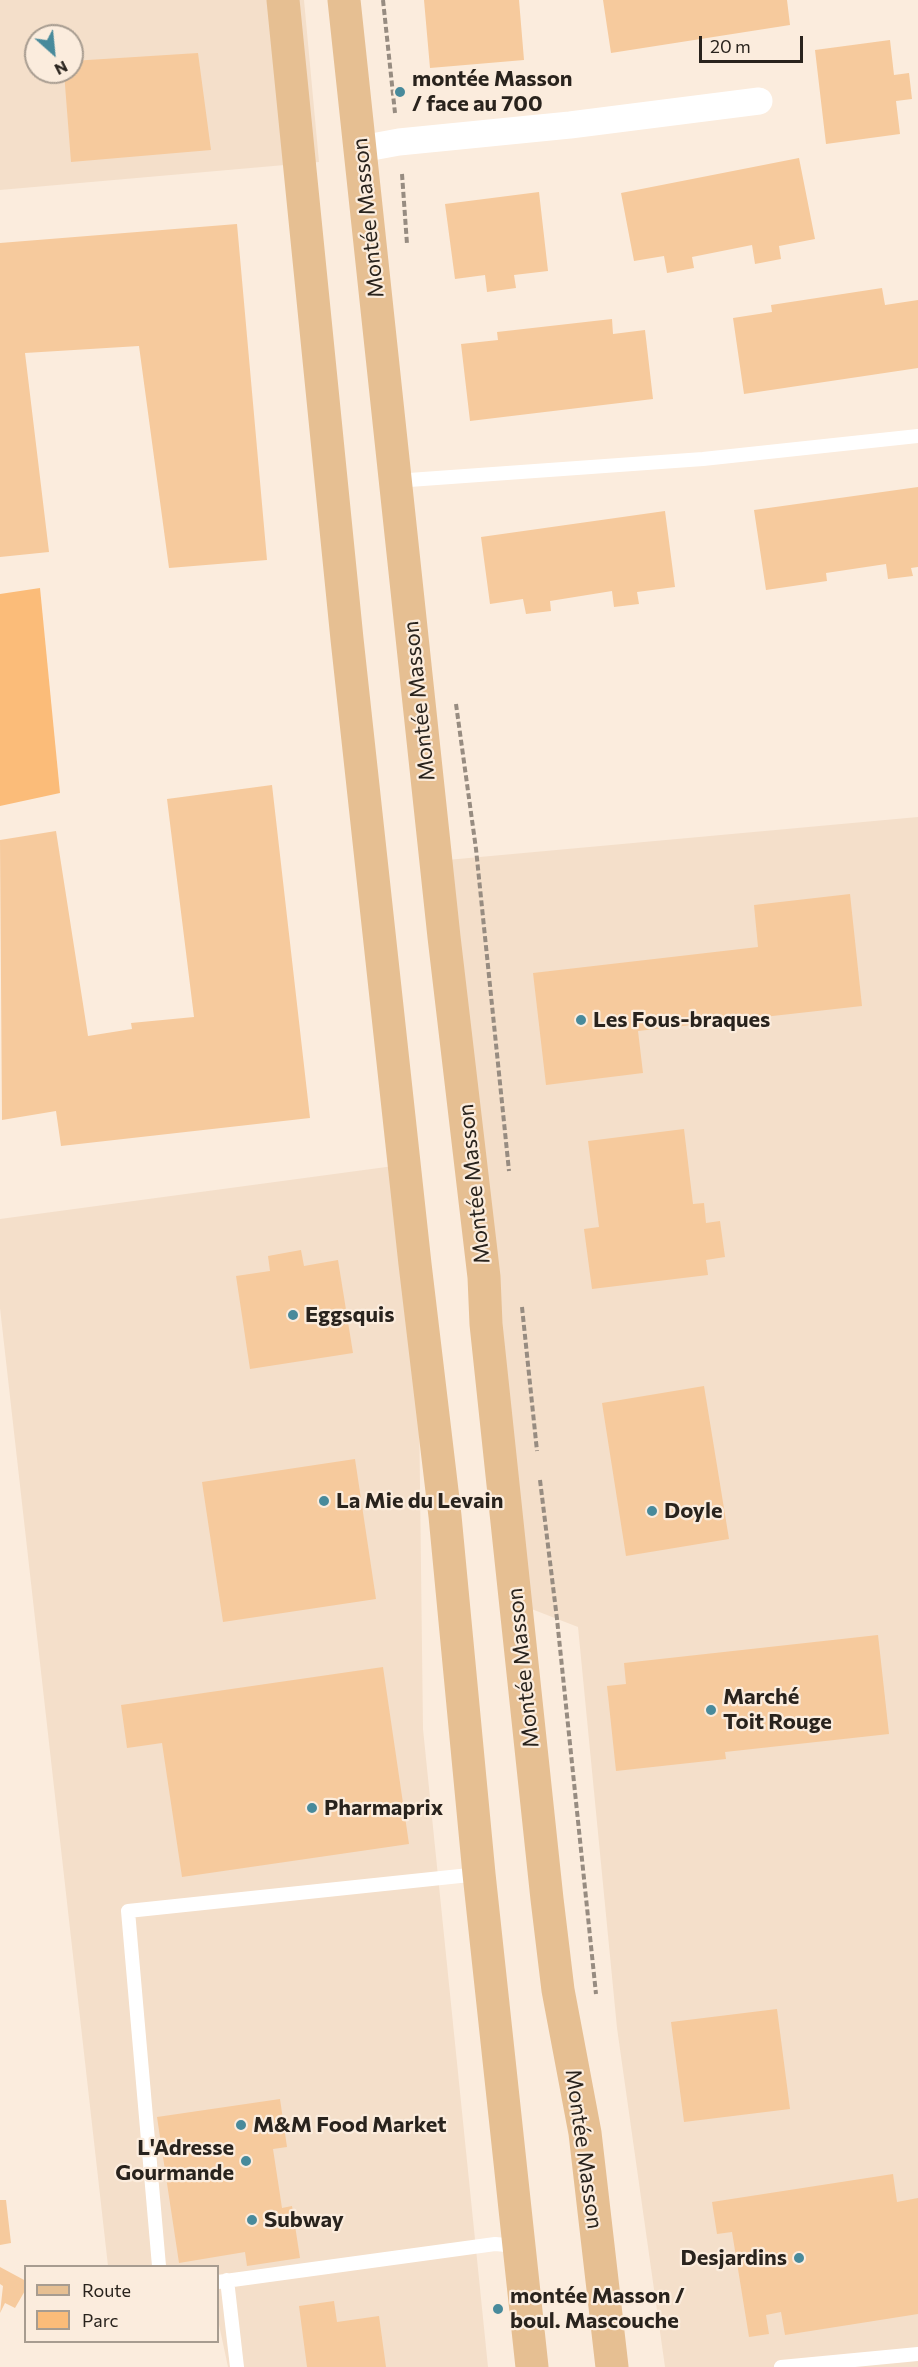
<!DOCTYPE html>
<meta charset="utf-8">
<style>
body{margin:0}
#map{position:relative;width:918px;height:2367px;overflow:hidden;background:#fbecdd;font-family:Commissioner,sans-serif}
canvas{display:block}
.legend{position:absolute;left:24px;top:2265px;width:195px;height:78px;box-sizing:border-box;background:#fbecdd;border:2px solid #a79c90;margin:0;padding:8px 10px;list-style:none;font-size:18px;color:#29231d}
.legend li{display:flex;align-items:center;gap:12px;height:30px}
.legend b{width:30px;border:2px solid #a79c90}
.north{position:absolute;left:24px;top:24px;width:60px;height:60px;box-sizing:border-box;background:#fbecdd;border:2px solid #a79c90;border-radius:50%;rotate:153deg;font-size:16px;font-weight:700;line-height:24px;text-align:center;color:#29231d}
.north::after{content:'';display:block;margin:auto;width:21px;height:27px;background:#488a9b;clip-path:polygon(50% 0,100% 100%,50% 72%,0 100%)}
.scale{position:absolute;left:699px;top:36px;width:104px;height:27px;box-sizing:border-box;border:3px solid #29231d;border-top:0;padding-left:8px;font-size:18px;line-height:21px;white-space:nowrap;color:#29231d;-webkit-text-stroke:4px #fbecdd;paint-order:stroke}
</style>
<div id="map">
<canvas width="918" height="2367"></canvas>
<ul class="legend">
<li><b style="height:8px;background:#e6bf92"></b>Route</li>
<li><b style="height:16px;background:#fbbc79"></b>Parc</li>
</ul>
<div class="north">N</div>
<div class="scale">20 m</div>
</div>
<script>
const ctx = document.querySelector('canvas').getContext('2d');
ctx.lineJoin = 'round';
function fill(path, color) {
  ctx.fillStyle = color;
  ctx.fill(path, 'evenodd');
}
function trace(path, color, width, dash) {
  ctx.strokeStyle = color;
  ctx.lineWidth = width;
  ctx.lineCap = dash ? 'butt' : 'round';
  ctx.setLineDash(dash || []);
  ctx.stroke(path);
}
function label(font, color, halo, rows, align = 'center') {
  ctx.font = font + ' Commissioner,sans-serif';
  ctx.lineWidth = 4.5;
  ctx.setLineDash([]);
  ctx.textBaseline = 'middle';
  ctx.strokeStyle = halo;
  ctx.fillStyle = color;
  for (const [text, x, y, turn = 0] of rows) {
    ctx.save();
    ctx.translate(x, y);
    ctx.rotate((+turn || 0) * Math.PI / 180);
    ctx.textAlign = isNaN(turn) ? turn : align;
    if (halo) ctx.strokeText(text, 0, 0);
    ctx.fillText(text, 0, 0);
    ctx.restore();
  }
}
const built = new Path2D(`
 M 0,0 L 304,0 L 319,162 L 0,190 ZM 36,36 L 72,36 L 72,72 L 36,72 Z
 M 918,817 L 918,2367 L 665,2367 L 617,2028 L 578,1627 L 516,1603 L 436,861 Z
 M 416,1163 L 423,1729 L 488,2367 L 228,2367 L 218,2320 L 218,2266 L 108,2266 L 0,1308 L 0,1219 Z`);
const green = new Path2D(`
 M 40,588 L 60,793 L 0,806 L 0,594 Z`);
const building = new Path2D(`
 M 424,0 L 519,0 L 524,60 L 430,68 Z
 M 603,0 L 787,0 L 790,25 L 611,53 Z
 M 890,40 L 894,75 L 909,73 L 912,99 L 896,101 L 900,134 L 826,144 L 815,50 Z
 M 198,53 L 211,150 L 71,162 L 64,72 L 72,72 L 72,61 Z
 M 799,158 L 815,239 L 779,246 L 781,259 L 755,264 L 752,245 L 692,257 L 694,268 L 667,273 L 664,256 L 634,261 L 621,193 Z
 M 539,192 L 548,271 L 514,275 L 516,288 L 487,292 L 485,275 L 455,279 L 445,204 Z
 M 237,224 L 267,560 L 169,568 L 139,346 L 25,353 L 49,552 L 0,557 L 0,243 Z
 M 882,288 L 885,305 L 918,300 L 918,368 L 744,394 L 733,318 L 772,312 L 771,305 Z
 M 612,319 L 613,334 L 645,330 L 653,399 L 470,421 L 461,344 L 498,340 L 497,332 Z
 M 918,487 L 918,567 L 911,568 L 913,576 L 888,579 L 886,564 L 826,573 L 827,581 L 766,590 L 754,510 Z
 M 665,511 L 675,587 L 637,592 L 639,604 L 614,607 L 612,591 L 550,601 L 551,611 L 526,614 L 523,599 L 490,604 L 481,537 Z
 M 272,785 L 310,1118 L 61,1146 L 56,1111 L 2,1120 L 0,840 L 56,831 L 88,1036 L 132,1029 L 131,1023 L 194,1017 L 167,799 Z
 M 850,894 L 862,1006 L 638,1031 L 643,1073 L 546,1085 L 533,973 L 758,947 L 754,905 Z
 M 684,1129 L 693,1204 L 704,1203 L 706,1223 L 720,1221 L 725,1257 L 706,1260 L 708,1275 L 592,1289 L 584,1229 L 599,1227 L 588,1141 Z
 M 301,1250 L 304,1266 L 338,1260 L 353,1353 L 250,1369 L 236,1276 L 270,1271 L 268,1256 Z
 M 704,1386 L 729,1539 L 626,1556 L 602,1403 Z
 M 355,1459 L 376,1599 L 223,1622 L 202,1482 Z
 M 878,1635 L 889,1734 L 725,1752 L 726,1759 L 616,1771 L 607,1686 L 626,1684 L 624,1663 Z
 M 383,1667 L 409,1844 L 182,1877 L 162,1743 L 127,1748 L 121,1705 Z
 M 777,2009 L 790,2109 L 684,2122 L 671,2022 Z
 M 280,2099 L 287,2147 L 273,2149 L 282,2208 L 292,2206 L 300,2258 L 247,2266 L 245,2252 L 179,2263 L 157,2117 Z
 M 893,2174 L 897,2202 L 918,2198 L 918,2314 L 785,2335 L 781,2312 L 766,2315 L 769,2334 L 749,2337 L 732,2232 L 717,2234 L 712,2202 Z
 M 0,2200 L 6,2200 L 11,2243 L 0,2245 Z
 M 0,2267 L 26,2281 L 26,2289 L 15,2308 L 5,2303 L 0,2313 L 3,2286 L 0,2284 Z
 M 334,2301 L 337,2322 L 379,2316 L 386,2367 L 307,2367 L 299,2306 Z`);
const path = new Path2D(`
 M 383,0 L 395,113
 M 402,174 L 407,244
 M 456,704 L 476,849 L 509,1171
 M 522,1307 L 537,1451
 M 540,1480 L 557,1619 L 596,1994`);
const lane = new Path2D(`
 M 395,481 L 703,459 L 918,436
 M 159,2266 L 128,1911 L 479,1874
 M 227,2280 L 237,2367
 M 218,2282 L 495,2244 L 518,2246
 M 781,2367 L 918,2354`);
const street = new Path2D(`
 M 361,149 L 399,142 L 570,125 L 759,101`);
const primary = new Path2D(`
 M 283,0 L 347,639 L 415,1264 L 445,1516 L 479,1874 L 532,2367
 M 344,0 L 444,937 L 484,1277 L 486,1324 L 547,1899 L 558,1990 L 585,2133 L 612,2367`);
const markers = [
 [400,92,6,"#488a9b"],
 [581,1020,6,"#488a9b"],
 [293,1315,6,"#488a9b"],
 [324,1501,6,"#488a9b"],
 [652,1511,6,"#488a9b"],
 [711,1710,6,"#488a9b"],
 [312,1808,6,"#488a9b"],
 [241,2125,6,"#488a9b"],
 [246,2161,6,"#488a9b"],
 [252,2220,6,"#488a9b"],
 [799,2258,6,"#488a9b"],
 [498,2309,6,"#488a9b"]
];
const poiNames = [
 ["montée Masson",412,79],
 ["/ face au 700",412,104],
 ["Les Fous-braques",593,1020],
 ["Eggsquis",305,1315],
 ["La Mie du Levain",336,1501],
 ["Doyle",664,1511],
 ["Marché",723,1697],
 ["Toit Rouge",723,1722],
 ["Pharmaprix",324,1808],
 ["M&M Food Market",253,2125],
 ["L'Adresse",234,2148,"right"],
 ["Gourmande",234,2173,"right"],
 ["Subway",264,2220],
 ["Desjardins",787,2258,"right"],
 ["montée Masson /",510,2296],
 ["boul. Mascouche",510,2321]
];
const streetNames = [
 ["Montée Masson",368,218,-96],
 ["Montée Masson",419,701,-96],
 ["Montée Masson",474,1184,-96],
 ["Montée Masson",523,1668,-96],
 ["Montée Masson",584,2149,82]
];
fill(built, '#f4dfca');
fill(green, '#fbbc79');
fill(building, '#f6ca9d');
trace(path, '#978c81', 4, [6, 3]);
trace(lane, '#fff', 14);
trace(street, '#fff', 27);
trace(primary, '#e6bf92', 33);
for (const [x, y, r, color] of markers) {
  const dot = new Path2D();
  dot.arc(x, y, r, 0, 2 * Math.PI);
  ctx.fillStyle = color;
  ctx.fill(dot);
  trace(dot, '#fbecdd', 2);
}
label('bold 22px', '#29231d', '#fbecdd', poiNames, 'left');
label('22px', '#29231d', '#fbecdd', streetNames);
</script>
